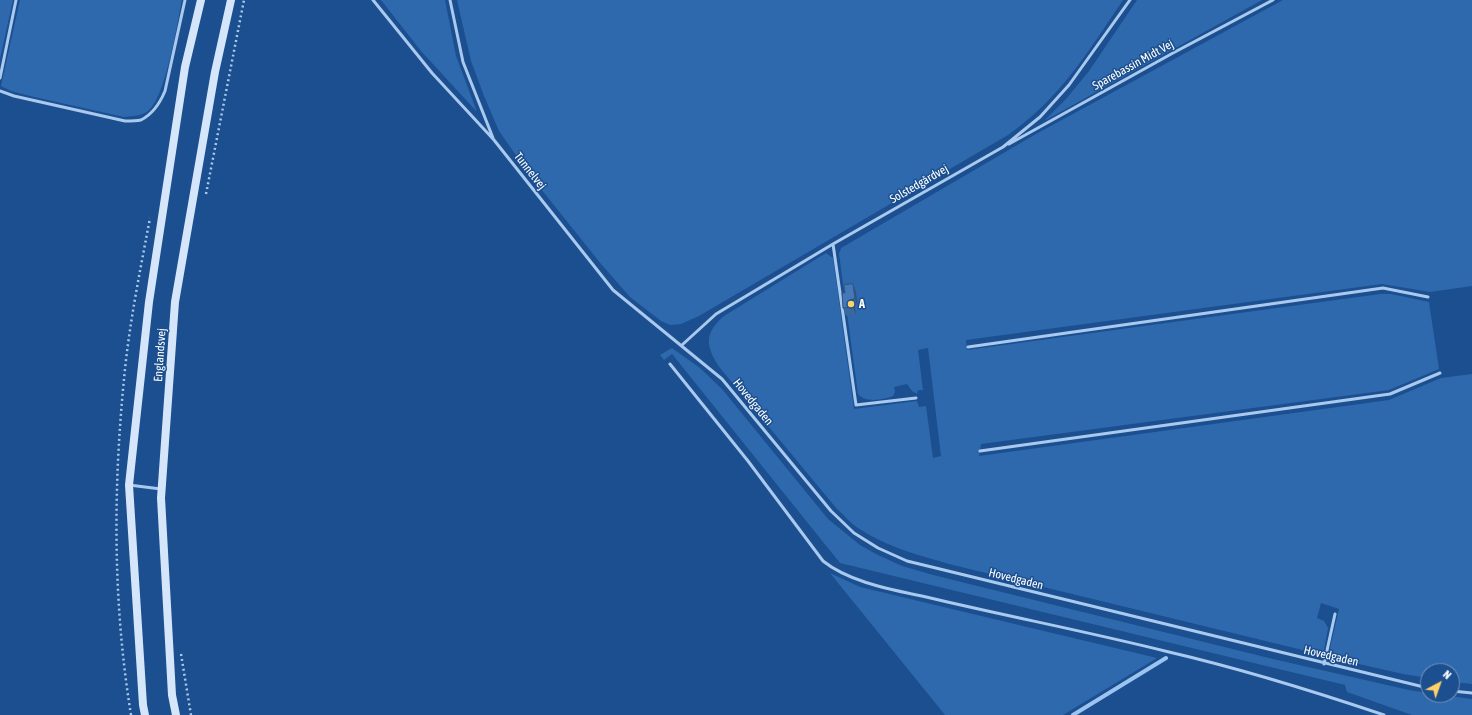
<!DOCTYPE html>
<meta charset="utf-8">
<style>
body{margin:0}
#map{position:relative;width:1472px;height:715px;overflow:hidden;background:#1b4f8f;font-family:"Asap Condensed",sans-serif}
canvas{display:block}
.north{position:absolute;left:1420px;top:663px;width:40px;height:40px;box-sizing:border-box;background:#1b4f8f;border:1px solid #7695bc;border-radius:50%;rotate:41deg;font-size:11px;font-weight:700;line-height:16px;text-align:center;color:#fff}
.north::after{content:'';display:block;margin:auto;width:14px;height:18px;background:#ffd166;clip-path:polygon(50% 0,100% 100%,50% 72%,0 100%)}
</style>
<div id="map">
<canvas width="1472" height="715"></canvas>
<div class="north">N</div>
</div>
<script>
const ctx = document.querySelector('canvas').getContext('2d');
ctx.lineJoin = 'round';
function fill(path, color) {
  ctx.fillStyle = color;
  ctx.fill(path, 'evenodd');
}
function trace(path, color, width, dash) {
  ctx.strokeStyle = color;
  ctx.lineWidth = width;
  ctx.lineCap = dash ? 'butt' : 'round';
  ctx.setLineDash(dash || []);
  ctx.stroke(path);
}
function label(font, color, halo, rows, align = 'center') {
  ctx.font = font + ' "Asap Condensed",sans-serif';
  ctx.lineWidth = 3;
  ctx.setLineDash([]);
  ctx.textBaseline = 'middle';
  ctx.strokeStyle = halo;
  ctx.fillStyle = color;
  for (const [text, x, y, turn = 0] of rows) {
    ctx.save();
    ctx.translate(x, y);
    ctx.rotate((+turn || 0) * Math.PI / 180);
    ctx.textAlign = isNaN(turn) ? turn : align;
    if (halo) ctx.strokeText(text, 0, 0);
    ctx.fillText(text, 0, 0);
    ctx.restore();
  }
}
const green = new Path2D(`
 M 0,0 L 13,0 L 0,59 Z
 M 20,0 L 182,0 C 177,24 166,97 148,111 C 141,116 133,116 124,117 L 30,96 L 11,91 L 1,86 Z
 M 381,0 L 445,0 L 456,56 L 477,112 L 421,51 Z
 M 457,0 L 1123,0 C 1096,40 1069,84 1032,116 C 1024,123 1016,129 1008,135 L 699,316 L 681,324 L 670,325 L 661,321 L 630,297 L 601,264 L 529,174 L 499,131 L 484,96 L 471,61 Z
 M 1137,0 L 1262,0 L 1044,121 L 1066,99 L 1089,71 Z
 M 1283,0 L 1472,0 L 1472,286 L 1430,292 L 1382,284 L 966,340 L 967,350 L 1380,294 L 1391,294 L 1429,302 L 1439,369 L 1389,390 L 981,444 L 979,456 L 1389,400 L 1441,378 L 1472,374 L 1472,684 L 1452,682 L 1452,671 L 1428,671 L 1428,678 L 1403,674 L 1328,657 L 1339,609 L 1321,603 L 1317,618 L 1324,621 L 1328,628 L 1323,655 L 953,565 C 918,555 889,548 858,528 C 850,523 844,515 837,509 L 720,368 C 706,347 703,334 724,316 L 826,253 L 833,258 L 854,409 L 917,401 L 919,407 L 926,406 L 933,458 L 941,456 L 928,348 L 918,350 L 923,390 L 918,390 L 917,394 L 912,391 L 907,384 L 894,387 L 895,392 L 893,396 C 883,400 865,403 858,394 L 839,254 L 841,248 L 1036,134 Z
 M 672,348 L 700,368 L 722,389 L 828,519 L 860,545 L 876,554 L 902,566 L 933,575 L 1273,659 L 1409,690 L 1428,693 L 1428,695 L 1442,695 L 1472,699 L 1472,715 L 1412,715 L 1347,692 L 1345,685 L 840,563 L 672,354 L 664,360 L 660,355 Z
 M 830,573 L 860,587 L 1157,658 L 1063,715 L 945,715 Z`);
const stream = new Path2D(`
 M 1073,715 L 1166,658`);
const path = new Path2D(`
 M 206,194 L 244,0
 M 181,654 L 191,715
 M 131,715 C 113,604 113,491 124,379 C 129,325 140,271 150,218`);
const service = new Path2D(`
 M 373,0 L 432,73 L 494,140 L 613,290 L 722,379 L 831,511 L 854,533 L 878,548 L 907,561 L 1428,688
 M 450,0 L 463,62 L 493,138
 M 0,78 L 16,0
 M 0,91 L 14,96 L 125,121 C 130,121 136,121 141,120 C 153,114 160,103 165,91 L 185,0
 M 1009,144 L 1173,53 L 1273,0
 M 833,244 L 856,405 L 916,398
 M 682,345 L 716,314 L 833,244 L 1003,147 L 1040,117 L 1069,85 L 1130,0
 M 968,347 L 1383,288 L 1428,297
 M 670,364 L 748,461 L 823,561 C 853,585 902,591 939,600 C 1016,618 1093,633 1169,652 C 1242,669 1313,691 1384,715
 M 980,451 L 1390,394 L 1440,373
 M 129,485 L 161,489
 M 1324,664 L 1335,614
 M 1452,691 L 1472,693`);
const secondary = new Path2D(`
 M 145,715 L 143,705 L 129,485 L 149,302 L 185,67 L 201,0
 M 176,715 L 172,695 L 161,498 L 175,302 L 215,72 L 231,0`);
const wall = new Path2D(`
 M 856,292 L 858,307 L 855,307 L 856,315 L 846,316 L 843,308 Z`);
const shadedWall = new Path2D(`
 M 853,284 L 856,292 L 858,307 L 855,299 Z
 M 852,299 L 855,307 L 856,315 L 853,307 Z`);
const building = new Path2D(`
 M 853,284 L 855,299 L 852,299 L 853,307 L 843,308 L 842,293 L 845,293 L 844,285 Z`);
const markers = [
 [851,304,4,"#ffd166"]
];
const streetNames = [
 ["Sparebassin Midt Vej",1133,65,-29],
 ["Tunnelvej",530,171,52],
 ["Solstedgårdvej",919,184,-30],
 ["Englandsvej",160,355,-86],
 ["Hovedgaden",753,402,51],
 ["Hovedgaden",1016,579,14],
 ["Hovedgaden",1331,656,13]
];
const poiNames = [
 ["A",859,304]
];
fill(green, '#2e69ad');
trace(stream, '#9cc4f0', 4);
trace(path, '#a9c9ee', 2.5, [2, 3]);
trace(service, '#a9c9ee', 3);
trace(secondary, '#d6e6fa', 8);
fill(wall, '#3a679d');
fill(shadedWall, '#305480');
fill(building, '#4478b7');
trace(building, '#305480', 1);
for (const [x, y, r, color] of markers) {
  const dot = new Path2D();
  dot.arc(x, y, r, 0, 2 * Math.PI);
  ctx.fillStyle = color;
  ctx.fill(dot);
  trace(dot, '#1b4f8f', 1.5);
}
label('12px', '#fff', '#1b4f8f', streetNames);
label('bold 12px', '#fff', '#1b4f8f', poiNames, 'left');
</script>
